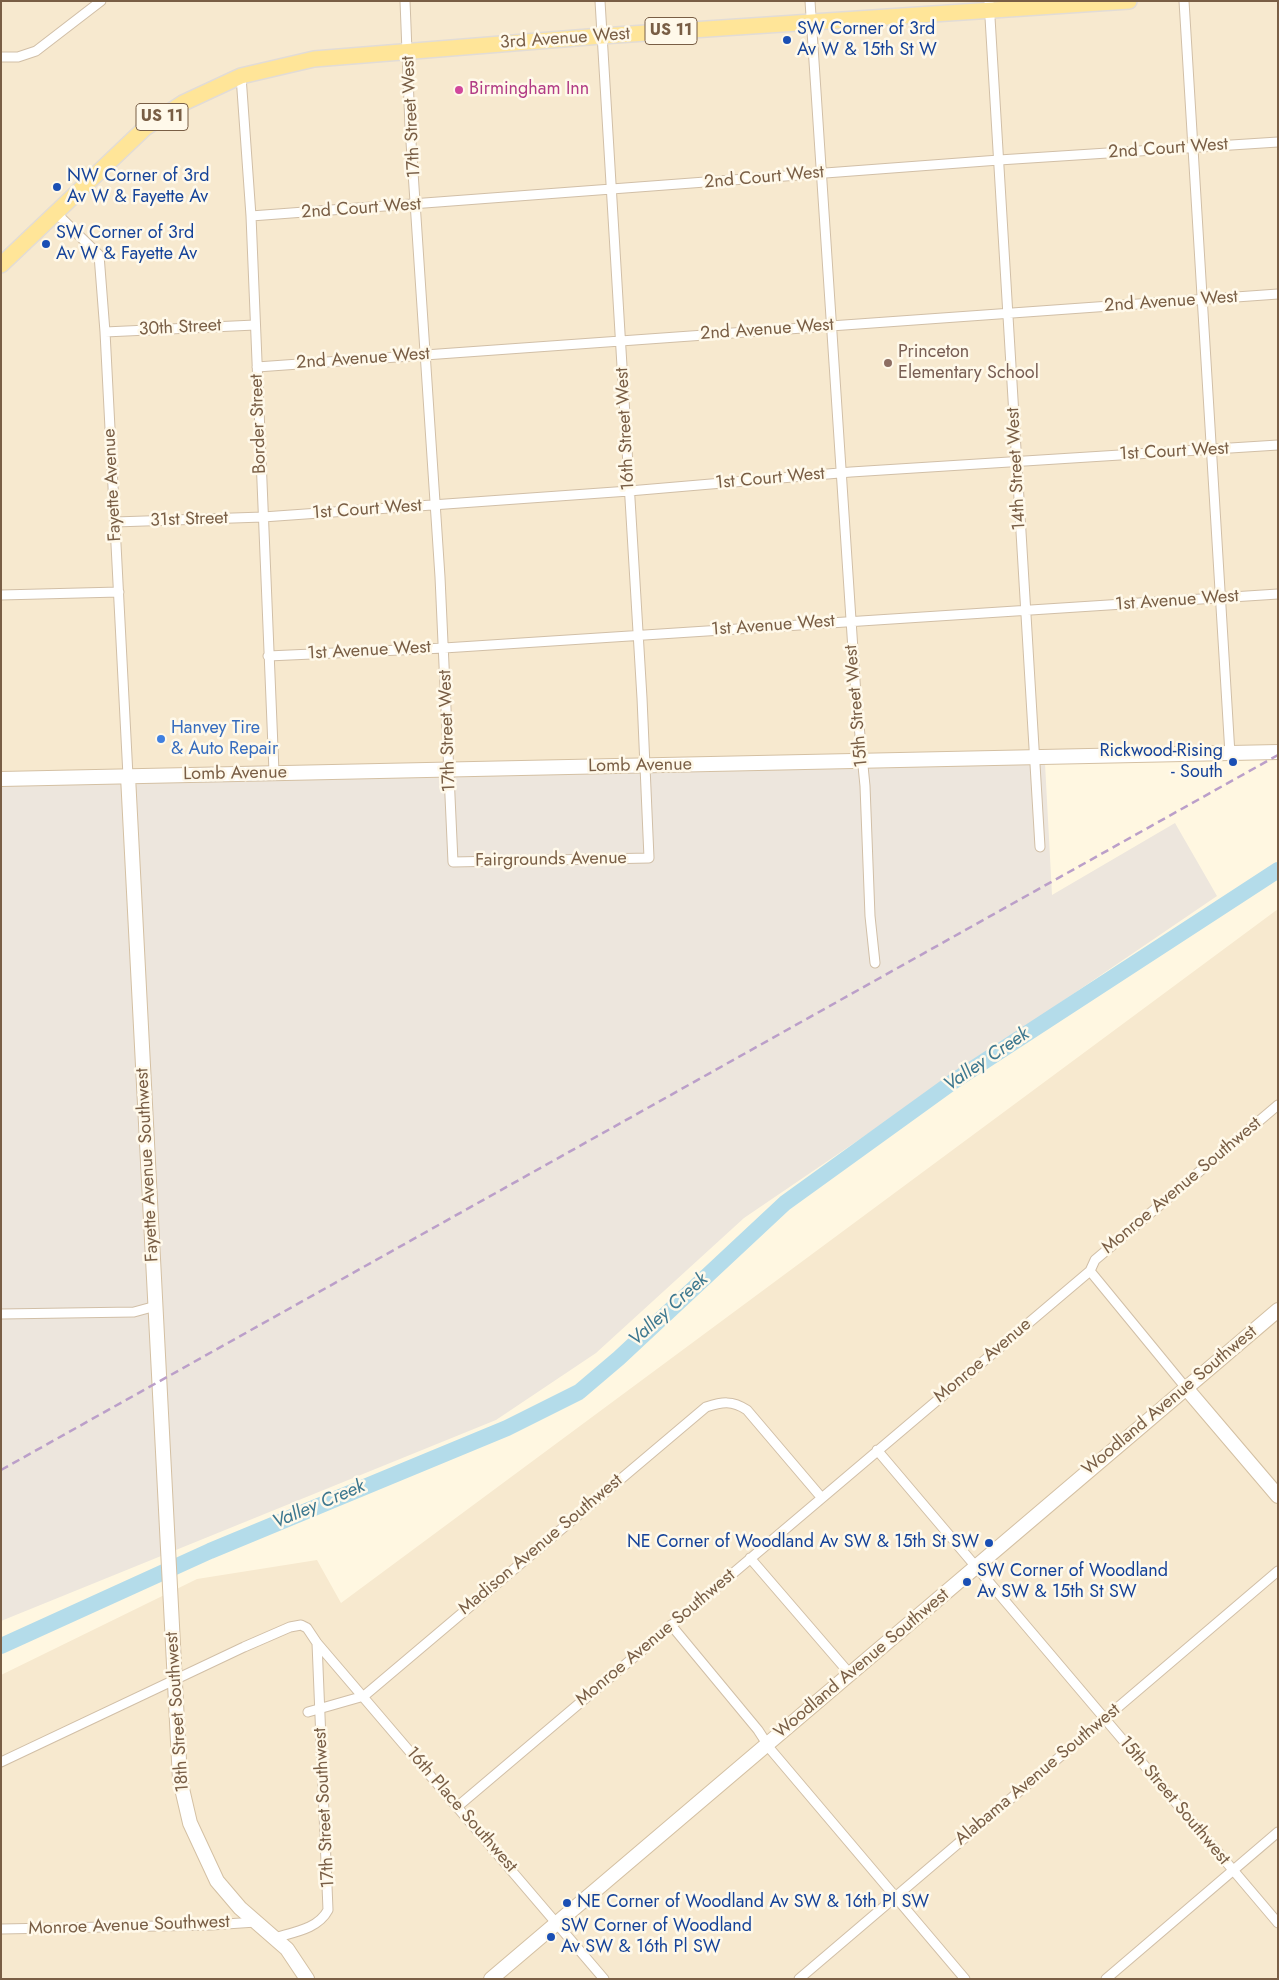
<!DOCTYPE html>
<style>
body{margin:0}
#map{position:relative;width:1279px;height:1980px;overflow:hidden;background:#fff7e1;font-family:Jost,sans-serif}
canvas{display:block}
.frame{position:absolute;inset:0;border:2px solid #795e45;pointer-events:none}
</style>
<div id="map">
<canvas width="1279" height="1980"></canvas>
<div class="frame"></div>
</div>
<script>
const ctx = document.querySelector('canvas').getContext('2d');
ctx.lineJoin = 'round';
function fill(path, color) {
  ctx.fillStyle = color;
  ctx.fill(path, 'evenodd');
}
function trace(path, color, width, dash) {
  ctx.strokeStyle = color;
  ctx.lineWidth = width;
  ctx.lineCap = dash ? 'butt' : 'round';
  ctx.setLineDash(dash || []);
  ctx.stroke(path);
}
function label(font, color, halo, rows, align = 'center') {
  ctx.font = font + ' Jost,sans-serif';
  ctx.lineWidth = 5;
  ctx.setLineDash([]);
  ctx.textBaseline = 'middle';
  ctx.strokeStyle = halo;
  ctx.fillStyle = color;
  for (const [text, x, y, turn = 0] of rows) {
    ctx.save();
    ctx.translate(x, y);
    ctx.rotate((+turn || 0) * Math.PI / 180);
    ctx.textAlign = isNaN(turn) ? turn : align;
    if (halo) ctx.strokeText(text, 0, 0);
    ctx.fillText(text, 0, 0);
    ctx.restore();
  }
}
const residential = new Path2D(`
 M 1,1 L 1278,1 L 1278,757 L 1,786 Z
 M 1278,909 L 1278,1979 L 1,1979 L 1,1675 L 197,1579 L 317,1560 L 341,1603 Z`);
const industrial = new Path2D(`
 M 1045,763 L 1052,895 L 1175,823 L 1217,896 L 744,1218 L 596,1353 L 496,1420 L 1,1621 L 1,786 Z`);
const river = new Path2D(`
 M 1,1646 L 210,1551 L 507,1428 L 579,1392 L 619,1358 L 785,1203 L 954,1081 L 1278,870`);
const street = new Path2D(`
 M 405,1 L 410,127 L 440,577 L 453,862 L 649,858 L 642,698 L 600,1
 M 810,1 L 856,695 L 865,786 L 870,916 L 875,963
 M 989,1 L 1040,847
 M 1184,1 L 1230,754
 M 1,57 L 18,57 L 36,51 L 101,1
 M 241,76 L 251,216 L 274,772
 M 55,212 L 99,255 L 105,332 L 128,776
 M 251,216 L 999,160 L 1278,142
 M 105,332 L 255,325
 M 257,367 L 1278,294
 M 115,522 L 263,517 L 629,491 L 851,472 L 1278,445
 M 1,595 L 119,592
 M 268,656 L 444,648 L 1278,594
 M 1090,1271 L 1186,1388
 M 1,1314 L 134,1312 L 156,1306
 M 877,1450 L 1278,1923
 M 750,1558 L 850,1674
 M 671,1625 L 758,1730 L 771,1750 L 965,1979
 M 308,1712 L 364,1696 L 706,1407 C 722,1402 732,1400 747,1410 L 821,1497
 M 1,1762 L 244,1647 L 290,1627 L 301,1625 L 307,1628 L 317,1643 L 604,1979
 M 457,1807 L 1090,1271 L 1095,1260 L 1278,1105
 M 1,1929 L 211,1925 L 256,1922
 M 274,1938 C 294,1932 318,1929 328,1910 L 317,1643
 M 799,1979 L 1278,1571
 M 1106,1979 L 1278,1832`);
const secondary = new Path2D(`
 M 128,776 L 180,1780 L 190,1823 L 217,1881 L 240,1908 L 287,1949 L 307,1979
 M 1,779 L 1278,752
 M 1186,1388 L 1278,1496
 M 491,1979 L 1278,1310`);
const primary = new Path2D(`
 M 1,265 L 145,128 L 183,103 L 241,76 L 314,59 L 601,36 L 1129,1`);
const rail = new Path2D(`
 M 1,1470 L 1278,755`);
const markers = [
 [787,40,5,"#1a4fb4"],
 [459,90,5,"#d1479c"],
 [57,187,5,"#1a4fb4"],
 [46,244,5,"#1a4fb4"],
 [888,363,5,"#8d6e63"],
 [161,739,5,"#3f7fe0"],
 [1233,762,5,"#1a4fb4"],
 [989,1543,5,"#1a4fb4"],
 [967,1582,5,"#1a4fb4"],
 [567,1903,5,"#1a4fb4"],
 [551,1937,5,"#1a4fb4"]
];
const shields = [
 [671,31,52],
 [162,117,52]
];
const shieldNames = [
 ["US 11",671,31],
 ["US 11",162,117]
];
const transitNames = [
 ["SW Corner of 3rd",797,30],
 ["Av W & 15th St W",797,51],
 ["NW Corner of 3rd",67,177],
 ["Av W & Fayette Av",67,198],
 ["SW Corner of 3rd",56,234],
 ["Av W & Fayette Av",56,255],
 ["Rickwood-Rising",1223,752,"right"],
 ["- South",1223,773,"right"],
 ["NE Corner of Woodland Av SW & 15th St SW",979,1543,"right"],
 ["SW Corner of Woodland",977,1572],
 ["Av SW & 15th St SW",977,1593],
 ["NE Corner of Woodland Av SW & 16th Pl SW",577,1903],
 ["SW Corner of Woodland",561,1927],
 ["Av SW & 16th Pl SW",561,1948]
];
const streetNames = [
 ["3rd Avenue West",565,39,-4],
 ["17th Street West",412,117,-93],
 ["2nd Court West",1168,149,-4],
 ["2nd Court West",764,178,-5],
 ["2nd Court West",361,209,-4],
 ["2nd Avenue West",1171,302,-4],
 ["30th Street",180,328,-3],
 ["2nd Avenue West",767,330,-4],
 ["2nd Avenue West",363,359,-4],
 ["Border Street",259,424,-92],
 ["16th Street West",626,429,-93],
 ["1st Court West",1174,452,-3],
 ["14th Street West",1017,469,-93],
 ["1st Court West",770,479,-5],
 ["Fayette Avenue",113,485,-93],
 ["1st Court West",367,510,-4],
 ["31st Street",189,520,-2],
 ["1st Avenue West",1177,601,-4],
 ["1st Avenue West",773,626,-4],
 ["1st Avenue West",369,651,-3],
 ["15th Street West",857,706,-95],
 ["17th Street West",448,731,-92],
 ["Lomb Avenue",640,766,-1],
 ["Lomb Avenue",235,774,-1],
 ["Fairgrounds Avenue",551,860,-1],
 ["Fayette Avenue Southwest",148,1165,-93],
 ["Monroe Avenue Southwest",1182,1186,-40],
 ["Monroe Avenue",983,1361,-40],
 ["Woodland Avenue Southwest",1170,1401,-40],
 ["Madison Avenue Southwest",541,1545,-40],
 ["Monroe Avenue Southwest",656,1638,-40],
 ["Woodland Avenue Southwest",862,1664,-40],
 ["18th Street Southwest",178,1712,-94],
 ["Alabama Avenue Southwest",1038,1775,-40],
 ["15th Street Southwest",1174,1801,50],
 ["17th Street Southwest",325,1808,-93],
 ["16th Place Southwest",461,1810,49],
 ["Monroe Avenue Southwest",129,1926,-2]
];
const hotelNames = [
 ["Birmingham Inn",469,90]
];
const educationNames = [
 ["Princeton",898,353],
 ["Elementary School",898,374]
];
const shopNames = [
 ["Hanvey Tire",171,729],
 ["& Auto Repair",171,750]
];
const waterNames = [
 ["Valley Creek",987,1060,-34],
 ["Valley Creek",669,1310,-42],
 ["Valley Creek",319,1505,-23]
];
fill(residential, '#f7e9cf');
fill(industrial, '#ede6dd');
trace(river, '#b4dcea', 16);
trace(street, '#d1bfa7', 11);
trace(secondary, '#d4c0a3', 16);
trace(primary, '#e2dcd6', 18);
trace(street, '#fff', 9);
trace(secondary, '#fff', 14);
trace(primary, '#ffe598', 15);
trace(rail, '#bb9fc9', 2.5, [8, 5]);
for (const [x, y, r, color] of markers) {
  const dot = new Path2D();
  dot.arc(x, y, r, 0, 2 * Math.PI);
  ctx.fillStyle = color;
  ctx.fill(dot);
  trace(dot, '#fff9ea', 2);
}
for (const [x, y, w] of shields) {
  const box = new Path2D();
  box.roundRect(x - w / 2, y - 13.5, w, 27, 4);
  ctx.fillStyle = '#fff9ea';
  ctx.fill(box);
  trace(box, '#795e45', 1);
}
label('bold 16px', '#795e45', null, shieldNames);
label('18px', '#164399', '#fff9ea', transitNames, 'left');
label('18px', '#795e45', '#fff9ea', streetNames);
label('18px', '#b23c85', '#fff9ea', hotelNames, 'left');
label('18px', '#785e54', '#fff9ea', educationNames, 'left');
label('18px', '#366cbe', '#fff9ea', shopNames, 'left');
label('italic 19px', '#3c778f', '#fff9ea', waterNames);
</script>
